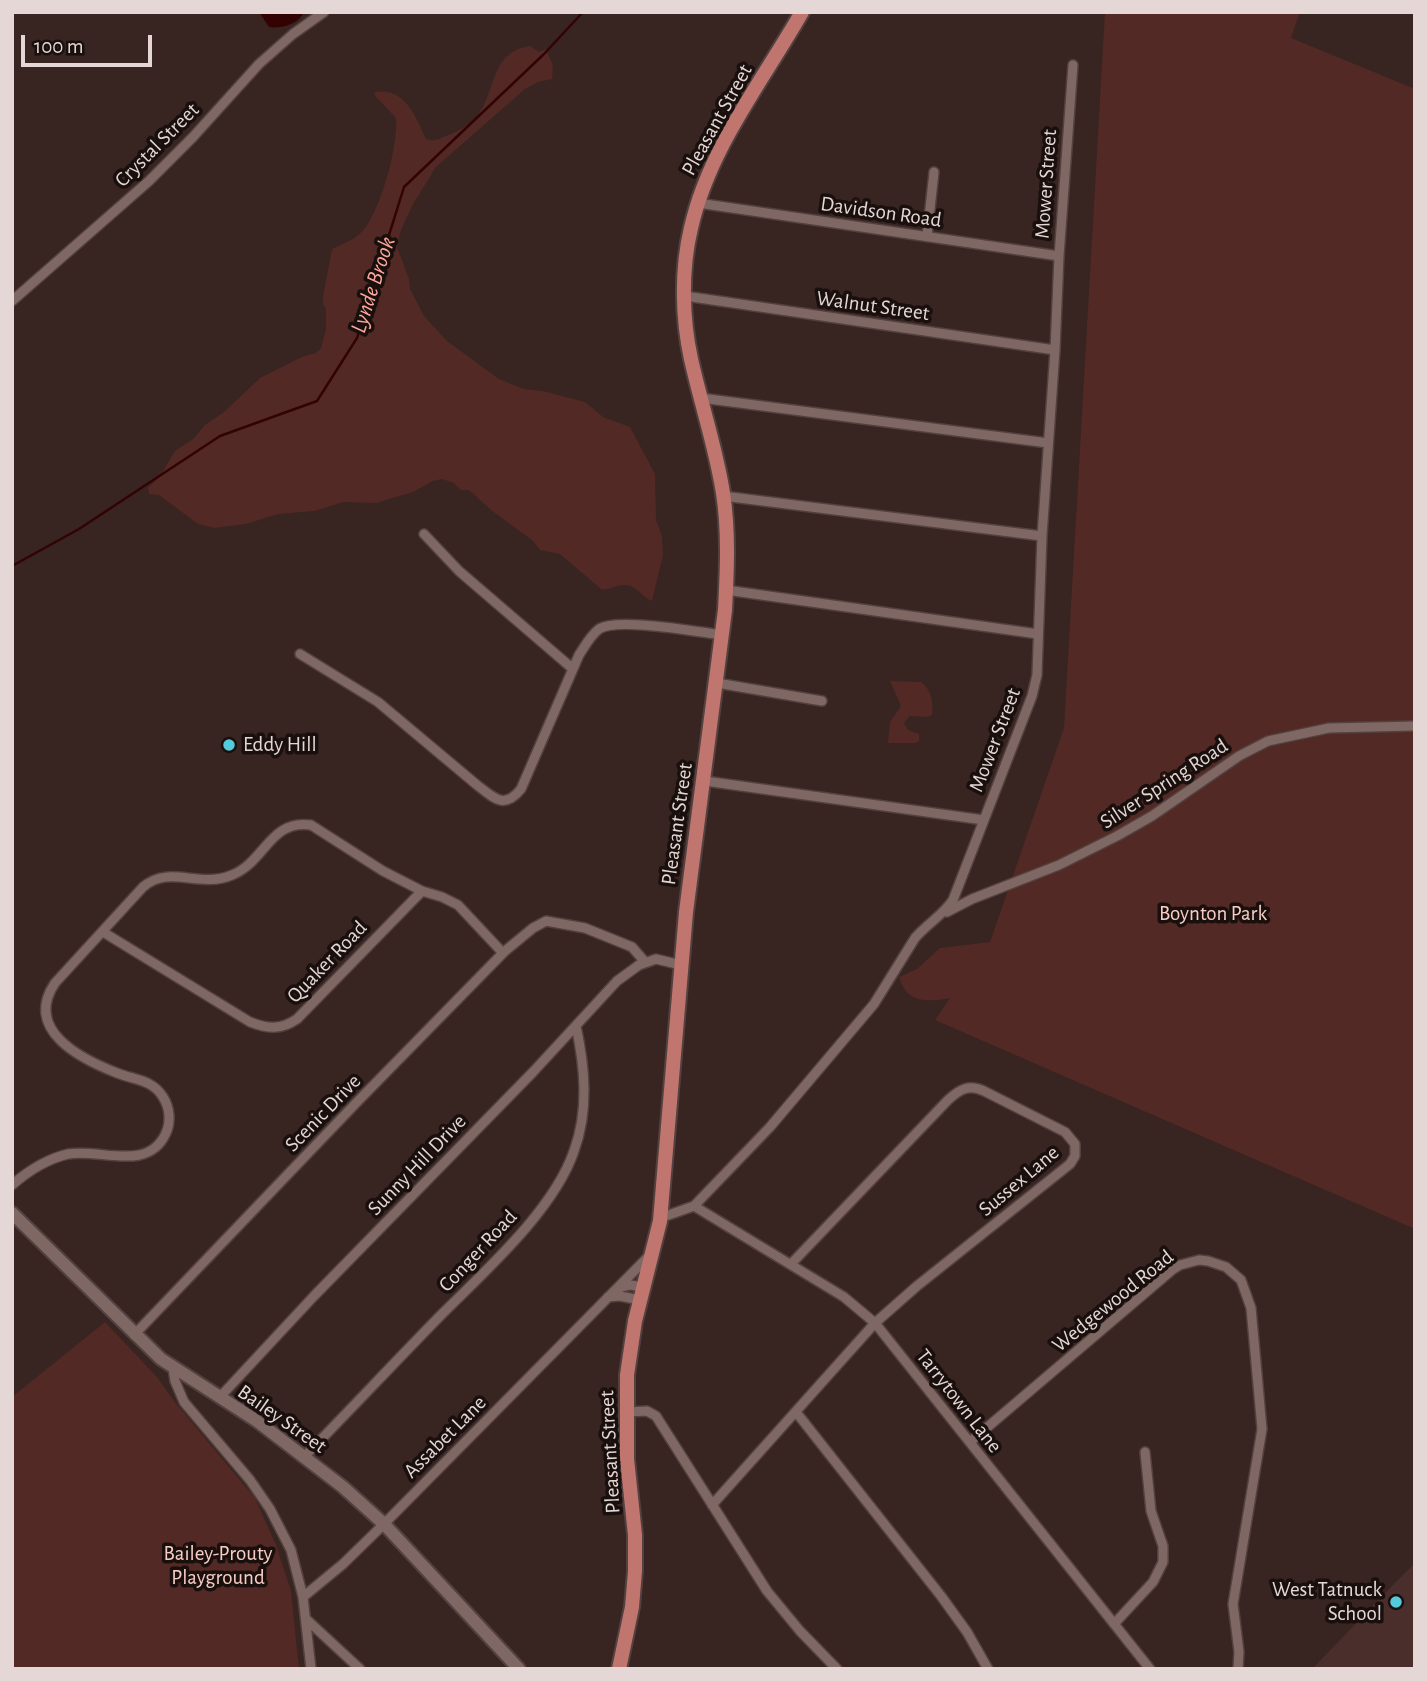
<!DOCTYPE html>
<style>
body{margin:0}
#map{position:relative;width:1427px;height:1681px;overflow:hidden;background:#382421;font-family:"Alegreya Sans",sans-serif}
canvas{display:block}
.frame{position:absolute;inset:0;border:14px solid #e5d7d5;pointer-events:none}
.scale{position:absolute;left:21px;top:35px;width:131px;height:32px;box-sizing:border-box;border:4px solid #e5d7d5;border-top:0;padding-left:9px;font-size:21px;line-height:24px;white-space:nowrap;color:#e5d7d5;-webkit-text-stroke:5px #19100e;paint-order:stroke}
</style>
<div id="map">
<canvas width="1427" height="1681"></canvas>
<div class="frame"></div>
<div class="scale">100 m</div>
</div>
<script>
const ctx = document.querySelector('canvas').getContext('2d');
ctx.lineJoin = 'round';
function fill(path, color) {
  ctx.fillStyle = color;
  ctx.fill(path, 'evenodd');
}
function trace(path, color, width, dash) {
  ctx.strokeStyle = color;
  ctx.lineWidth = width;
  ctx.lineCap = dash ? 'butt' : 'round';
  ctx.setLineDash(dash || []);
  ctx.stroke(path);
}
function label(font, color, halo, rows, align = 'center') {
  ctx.font = font + ' "Alegreya Sans",sans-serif';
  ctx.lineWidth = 7;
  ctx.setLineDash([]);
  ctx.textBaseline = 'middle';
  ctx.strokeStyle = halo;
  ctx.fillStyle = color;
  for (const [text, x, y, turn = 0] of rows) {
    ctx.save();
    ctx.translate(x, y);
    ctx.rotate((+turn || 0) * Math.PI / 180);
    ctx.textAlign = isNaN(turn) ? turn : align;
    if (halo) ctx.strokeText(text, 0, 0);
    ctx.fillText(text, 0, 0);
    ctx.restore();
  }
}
const built = new Path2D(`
 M 1415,1563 L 1415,1669 L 1312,1669 L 1392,1586 Z`);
const green = new Path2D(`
 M 1105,12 L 1300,12 L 1291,38 L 1415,89 L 1415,1229 L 935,1020 L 950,998 C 927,1002 907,1004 899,977 L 917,969 L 940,948 L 990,942 L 1064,728 Z
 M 530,46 L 539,52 L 546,49 L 553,66 L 552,79 L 538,82 L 525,89 L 436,167 L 413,204 L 401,230 L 397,247 L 409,279 L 410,289 L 424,316 L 447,341 L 499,379 L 524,389 L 543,391 L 585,402 L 603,417 L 630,427 L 655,474 L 656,520 L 662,536 L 663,555 L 652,601 C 642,597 636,584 623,585 C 614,585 610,591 601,589 L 560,554 L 540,550 L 532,540 L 491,510 L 469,490 L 461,490 L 454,483 L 442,479 L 433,481 L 413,492 L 376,503 L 343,502 L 315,511 L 278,514 L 246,524 L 214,528 L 198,524 L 159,495 L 149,494 L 148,488 L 160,476 L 175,451 L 193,439 L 205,425 L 224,412 L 260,378 L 302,357 L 316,353 L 321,348 L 326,329 L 326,309 L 323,304 L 323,297 L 332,249 C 344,243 357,239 365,228 C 382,205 398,146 396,118 L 376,97 L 374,94 L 376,92 C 405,87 416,117 426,139 C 434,142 438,139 446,136 C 457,132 470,125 478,115 C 497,89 490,52 530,46 Z
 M 890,681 L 921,682 C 931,688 934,704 932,715 L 927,717 L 910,716 L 904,723 L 908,730 L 919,734 L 919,741 L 916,743 L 888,743 L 890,722 L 901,706 Z
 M 105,1322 L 157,1377 L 174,1401 L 255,1498 L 276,1545 L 291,1591 L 299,1669 L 12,1669 L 12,1397 Z`);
const water = new Path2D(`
 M 259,12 L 304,12 C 299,24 281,29 269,27 Z`);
const stream = new Path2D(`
 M 12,566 L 79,529 L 220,436 L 317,401 L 357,338 L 404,187 L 544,54 L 583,12`);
const minor = new Path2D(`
 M 698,203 L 1059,256
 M 927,236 L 934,172
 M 685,296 L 1055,350
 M 12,301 L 149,181 L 193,137 L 259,64 L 293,34 L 324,12
 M 701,398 L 1048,443
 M 723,496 L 1042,536
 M 424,534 L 459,571 L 573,669
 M 726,590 L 1038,634
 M 300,654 L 378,702 L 477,785 C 494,798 504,810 521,789 L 579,655 C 585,646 590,636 599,629 C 617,617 698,632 723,635
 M 717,683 L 822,701
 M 705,781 L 984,820
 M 947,912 L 972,899 L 1059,865 L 1117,836 L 1152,816 L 1239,756 L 1268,741 L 1329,728 L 1415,726
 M 103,932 L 250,1022 C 268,1029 281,1030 297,1019 L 422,891
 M 12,1185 C 28,1171 47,1159 68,1154 C 100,1148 148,1173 166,1133 C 171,1122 170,1108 163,1097 C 152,1079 134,1080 117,1073 C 81,1059 23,1030 55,983 L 143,887 C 170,864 199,889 232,875 C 265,862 270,819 311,825 L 383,871 L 422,891 L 442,897 L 458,905 L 503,953
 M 694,1206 L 844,1297 L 875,1323 L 1150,1669
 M 660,1218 L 694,1206 L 770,1127 L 874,1004 L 915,938 C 928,923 942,916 953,900 L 1032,696 L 1037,675 L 1042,536 L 1055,350 L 1059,256 L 1073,65
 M 618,1288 L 630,1285 L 643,1287
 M 608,1297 L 620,1296 L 640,1300
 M 134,1335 L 358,1101 L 505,951 L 533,928 L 546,921 L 585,928 L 632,947 L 645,962
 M 173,1368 L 175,1381 L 184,1402 L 250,1480 L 270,1509 L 291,1550 L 303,1597 L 311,1669
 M 219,1398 L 314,1296 L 533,1072 L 617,981 L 639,965 L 656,959 L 681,965
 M 626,1412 L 647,1411 L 656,1416 L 767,1591 L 800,1631 L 837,1669
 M 796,1412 L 941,1596 L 967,1632 L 988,1669
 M 970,1442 L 1172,1270 L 1180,1265 L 1199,1260 L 1208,1261 L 1226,1267 L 1241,1280 L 1251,1308 L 1262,1429 L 1233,1604 L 1239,1652 L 1238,1669
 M 304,1457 C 350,1410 395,1362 441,1315 C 485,1271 554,1210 574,1151 C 589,1110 585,1068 576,1026
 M 712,1505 L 875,1323 L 917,1286 L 1070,1164 L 1075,1156 L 1075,1144 L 1065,1132 L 984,1091 C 969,1084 960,1089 948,1100 L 791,1264
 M 303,1597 L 343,1564 L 384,1524 L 651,1254
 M 306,1619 L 360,1669
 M 1114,1624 L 1153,1582 L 1163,1562 L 1163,1546 L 1151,1511 L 1145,1452`);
const tertiary = new Path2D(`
 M 12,1213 L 161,1359 L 257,1421 L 343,1487 L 384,1524 L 519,1669`);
const primary = new Path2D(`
 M 619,1669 L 632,1607 L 635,1571 L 635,1535 L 627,1459 L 627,1375 L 635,1321 L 660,1221 L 686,912 L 725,610 C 727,572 729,531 723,493 C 716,448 701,404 691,359 C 682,318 681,269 691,228 C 709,148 762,82 802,12`);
const markers = [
 [229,745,7,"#53cbdb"],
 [1396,1602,7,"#53cbdb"]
];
const streetNames = [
 ["Pleasant Street",717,120,-61],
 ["Crystal Street",157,145,-45],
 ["Mower Street",1046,184,-86],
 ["Davidson Road",881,212,8],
 ["Walnut Street",873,306,8],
 ["Mower Street",995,740,-69],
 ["Silver Spring Road",1164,784,-33],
 ["Pleasant Street",677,824,-82],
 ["Quaker Road",327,962,-46],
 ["Scenic Drive",323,1113,-46],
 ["Sunny Hill Drive",417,1165,-46],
 ["Sussex Lane",1019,1181,-40],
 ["Conger Road",478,1251,-47],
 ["Wedgewood Road",1113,1301,-39],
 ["Tarrytown Lane",959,1401,52],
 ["Bailey Street",282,1419,35],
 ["Assabet Lane",445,1437,-45],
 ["Pleasant Street",610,1452,-93]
];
const poiNames = [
 ["Eddy Hill",243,745],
 ["West Tatnuck",1382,1590,"right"],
 ["School",1382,1614,"right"]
];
const parkNames = [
 ["Boynton Park",1213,914],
 ["Bailey-Prouty",218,1554],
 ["Playground",218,1578]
];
const waterNames = [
 ["Lynde Brook",373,285,-72]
];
fill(built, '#492e2b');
fill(green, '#522924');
fill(water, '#330303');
trace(stream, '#330303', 2.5);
trace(minor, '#52413f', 12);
trace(tertiary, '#52413f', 16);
trace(primary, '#52413f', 18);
trace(minor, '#7f6764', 9);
trace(tertiary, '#7f6764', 12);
trace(primary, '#c0766e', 14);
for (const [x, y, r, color] of markers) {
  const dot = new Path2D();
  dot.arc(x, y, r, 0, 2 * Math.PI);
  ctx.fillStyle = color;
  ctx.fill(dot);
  trace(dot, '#19100e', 2.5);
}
label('21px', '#e5d7d5', '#19100e', streetNames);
label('21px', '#e5d7d5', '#19100e', poiNames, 'left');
label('21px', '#f9cdc6', '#19100e', parkNames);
label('italic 23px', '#fca79c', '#19100e', waterNames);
</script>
